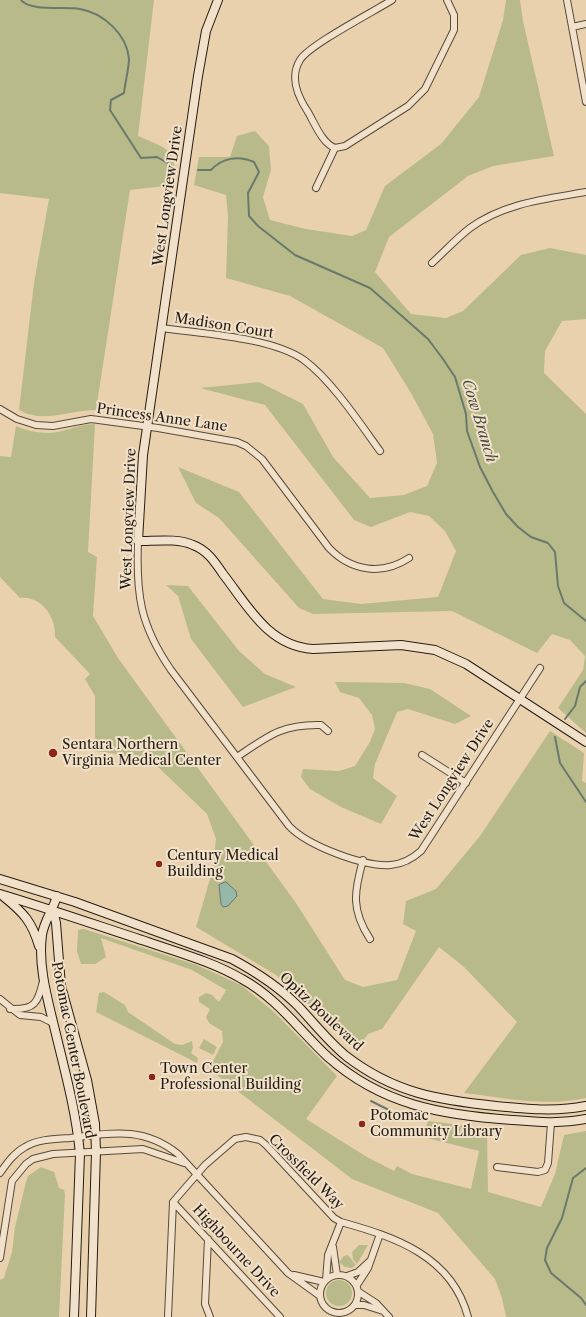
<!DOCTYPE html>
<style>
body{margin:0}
canvas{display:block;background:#e9d1ae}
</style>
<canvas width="586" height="1317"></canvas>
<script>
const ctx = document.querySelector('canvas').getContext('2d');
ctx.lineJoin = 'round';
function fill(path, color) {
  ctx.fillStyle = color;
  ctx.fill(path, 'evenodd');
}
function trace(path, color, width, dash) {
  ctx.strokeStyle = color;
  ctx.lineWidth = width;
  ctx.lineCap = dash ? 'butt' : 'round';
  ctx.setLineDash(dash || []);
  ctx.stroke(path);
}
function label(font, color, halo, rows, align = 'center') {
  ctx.font = font + ' "Libre Caslon Text",serif';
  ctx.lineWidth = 4;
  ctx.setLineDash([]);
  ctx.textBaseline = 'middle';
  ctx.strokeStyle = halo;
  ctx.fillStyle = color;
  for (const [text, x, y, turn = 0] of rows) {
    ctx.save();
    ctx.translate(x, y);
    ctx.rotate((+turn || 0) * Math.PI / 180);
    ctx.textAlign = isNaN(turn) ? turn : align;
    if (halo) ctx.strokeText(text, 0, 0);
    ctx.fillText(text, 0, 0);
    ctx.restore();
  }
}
const green = new Path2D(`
 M 0,0 L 154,0 L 138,136 C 168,149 177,148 174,185 L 130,190 L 96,410 C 70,410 43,424 19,410 L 34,283 L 49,199 L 0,193 Z
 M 506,0 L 520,0 L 523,21 L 554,156 L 493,166 L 468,176 L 389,237 L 375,272 L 411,314 L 446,318 L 463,311 L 521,255 L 550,248 L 586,255 L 586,319 L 562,321 L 545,351 L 544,373 L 586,414 L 586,733 L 558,708 L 583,670 L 585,656 L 570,640 L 552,634 L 537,653 L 452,611 L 313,614 L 299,608 L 219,518 L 196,503 L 178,467 L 239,492 L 323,599 L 361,604 L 438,597 L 456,551 L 445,531 L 429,516 L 410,512 L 371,527 L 354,520 L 265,405 L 200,388 L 259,382 L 303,404 L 333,457 L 370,498 L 404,495 L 427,486 L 437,463 L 433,434 L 411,393 L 383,348 L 290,296 L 226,278 L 228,217 L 226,195 L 194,185 L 199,157 L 230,157 L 237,136 L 255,131 L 269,146 L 271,170 L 263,197 L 270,220 L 306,229 L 352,236 L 366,230 L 385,186 L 441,144 L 479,97 L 503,20 Z
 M 95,424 L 88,552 L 97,557 L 93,616 L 118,658 L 296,903 L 345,980 L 363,987 L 397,980 L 416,931 L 403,924 L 406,901 L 436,889 L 480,836 L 550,731 L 584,753 L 582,781 L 586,783 L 586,1098 C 545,1107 505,1098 464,1093 L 517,1022 L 464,967 L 439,947 L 382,1029 L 368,1034 L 357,1049 L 276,975 L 196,927 L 212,872 L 216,839 L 207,814 L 155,764 L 117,754 L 95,751 L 95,696 L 85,679 L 90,674 L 55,637 C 56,616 41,596 20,598 L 0,577 L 0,456 L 11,457 L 16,426 C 29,432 47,435 62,431 C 74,428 82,424 95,424 Z
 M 166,585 L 188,586 L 239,651 L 265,674 L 296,687 L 243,707 L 191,639 L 178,596 Z
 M 335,682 L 404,683 L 430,689 L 471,716 L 455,724 L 408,709 L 397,712 L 375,764 L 373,778 L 397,796 L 381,824 L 341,807 L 310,789 L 301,777 L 303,769 L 339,771 L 355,766 L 370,742 L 375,729 L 372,715 L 359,698 L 340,692 Z
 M 84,929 L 197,965 L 241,985 L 274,1012 L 337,1076 L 306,1119 L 367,1157 L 394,1171 L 397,1166 L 412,1174 L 471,1189 L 479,1151 L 423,1137 L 428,1121 L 487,1128 L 488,1192 L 541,1207 L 555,1174 L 564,1135 L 586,1131 L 586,1317 L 506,1317 L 502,1298 L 495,1279 L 438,1213 L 352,1179 L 209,1069 L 223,1042 L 222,1031 L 209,1023 L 206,1017 L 210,1009 L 199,1002 L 199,997 L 206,993 L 212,995 L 219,1002 L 226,990 L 192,970 L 101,938 L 106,957 L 95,964 L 81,964 L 77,951 L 78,930 Z
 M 104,992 L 125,1005 L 128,1012 L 175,1044 L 182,1045 L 192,1041 L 193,1048 L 191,1053 L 198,1058 L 197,1063 L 96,1012 L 99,993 Z
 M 204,1039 L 217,1047 L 213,1055 L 199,1048 Z
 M 41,1167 L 54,1172 L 59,1188 L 64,1190 L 65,1194 L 59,1317 L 0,1317 L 0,1280 L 4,1278 L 12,1252 L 15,1227 L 26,1182 L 28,1176 Z
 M 359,1245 L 368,1245 L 357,1264 L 353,1259 L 352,1252 Z
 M 348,1255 L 356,1265 L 352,1268 L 345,1267 L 339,1262 L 344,1256 Z
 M326 1293a13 13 0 1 1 26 0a13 13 0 1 1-26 0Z`);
const water = new Path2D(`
 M 226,882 L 236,891 L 237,896 L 228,906 L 223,907 L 221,904 L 219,885 Z`);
const stream = new Path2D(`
 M 21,0 C 30,12 66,6 80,9 C 103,13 127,34 129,59 C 129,68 125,83 124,93 L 111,100 L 110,110 L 141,158 L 157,157 L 171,165
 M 198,170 L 211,170 C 222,158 238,155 254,162 L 259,172 L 248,193 L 249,216 L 258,226 L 295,255 L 370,288 L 428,339 L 443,359 L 455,377 L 466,414 L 467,431 L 480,467 L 493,492 L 506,514 L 518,527 L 531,537 L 548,543 L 555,552 L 558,586 L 564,603 L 586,621
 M 565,719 L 575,706 L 580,687 L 586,681
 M 555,737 L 560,763 L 586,802
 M 371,1101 L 391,1111
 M 586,1168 L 573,1178 L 562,1218 L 547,1248 L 545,1260 L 551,1273 L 581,1298 L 586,1305`);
const street = new Path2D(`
 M 567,0 L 586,102
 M 572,27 L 586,24
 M 335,148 C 322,143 315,124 308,112 C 298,97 289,78 300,60 C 309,45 373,12 392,0
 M 316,188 L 335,148 L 345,146 L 408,106 L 425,89 L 454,30 L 454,15 L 447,0
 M 432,263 C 445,251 457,238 470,228 C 504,203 546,199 586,192
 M 162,328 C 202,334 271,337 304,360 C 332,381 359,422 380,451
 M 0,409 L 17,419 L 36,425 L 53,426 L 91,419 L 158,428 L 237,442 L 246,446 L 262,459 L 329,548 C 351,571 382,576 409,558
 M 138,541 C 136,595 140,625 171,670 L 289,826 C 308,846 364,867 391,865 C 402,864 412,859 421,851 L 540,668
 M 422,755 L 466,783
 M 237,757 C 268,736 282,724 321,725 L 328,731
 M 363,860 C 354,892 351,910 370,939
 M 0,999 L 20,1015 L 41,1017 L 53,1023
 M 10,1009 C 35,1010 38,1003 43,981
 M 497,1167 L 538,1172 L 545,1170 L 548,1163 L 551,1123
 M 0,1173 C 7,1163 14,1153 25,1147 C 38,1139 55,1139 70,1138 C 111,1133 143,1126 178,1154 L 288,1273 L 320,1296
 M 173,1202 L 280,1317
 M 208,1239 L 205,1304 L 210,1317
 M 333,1247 L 337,1275
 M 0,1258 L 12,1181 L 26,1164 L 33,1159 L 53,1154 L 143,1149 L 184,1163
 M 294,1275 L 324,1282
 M320 1294a19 19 0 1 1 38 0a19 19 0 1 1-38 0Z
 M 347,1276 L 358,1272 L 370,1261
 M 326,1280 L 328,1255 L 341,1222
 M 357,1285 L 368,1268 L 380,1234
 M 359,1292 L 376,1303 L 389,1317
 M 355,1305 L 364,1305 L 383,1311
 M 168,1317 L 173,1202 L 205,1165 L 235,1139 L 246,1137 L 260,1140 L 266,1145 L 334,1218 L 341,1222 C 395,1237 452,1256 468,1317`);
const secondary = new Path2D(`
 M 218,0 L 206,31 L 198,76 L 143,455 L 138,541 C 156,541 177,538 193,545 C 207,550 215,562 223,574 C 248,606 268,646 313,649 L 401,645 L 435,650 L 466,664 L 586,742
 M 0,879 L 75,902 L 232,959 C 256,972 279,987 298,1006 C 314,1023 328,1041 346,1056 C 394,1093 438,1100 496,1106 C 526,1109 556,1112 586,1106
 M 0,894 C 50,909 99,926 148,942 C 180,953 213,962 242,979 C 277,998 299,1030 328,1057 C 382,1105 442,1115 512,1120 C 537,1122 561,1124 586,1119
 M 57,896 C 53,910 44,921 42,935 C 38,965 47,997 54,1026 C 64,1068 76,1110 80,1154 L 74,1317
 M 4,897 C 24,913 32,922 39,946
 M 53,910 L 56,923 L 61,986 L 87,1080 L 95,1124 L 96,1152 L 91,1317`);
const markers = [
 [53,753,5,"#8f2418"],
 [159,864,4,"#8f2418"],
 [152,1077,4,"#8f2418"],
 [362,1124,4,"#8f2418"]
];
const streetNames = [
 ["West Longview Drive",168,196,-82],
 ["Madison Court",224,326,9],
 ["Princess Anne Lane",162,418,8],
 ["West Longview Drive",129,519,-88],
 ["West Longview Drive",452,780,-57],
 ["Opitz Boulevard",321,1012,43],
 ["Potomac Center Boulevard",73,1050,79],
 ["Crossfield Way",306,1172,45],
 ["Highbourne Drive",236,1251,47]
];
const poiNames = [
 ["Sentara Northern",62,745],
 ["Virginia Medical Center",62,761],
 ["Century Medical",167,856],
 ["Building",167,872],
 ["Town Center",160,1069],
 ["Professional Building",160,1085],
 ["Potomac",370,1116],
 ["Community Library",370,1132]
];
const waterNames = [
 ["Cow Branch",479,421,73]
];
fill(green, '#b8bb89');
fill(water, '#97b7a9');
trace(water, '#6a796d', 1);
trace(stream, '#6a796d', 2);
trace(street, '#574a39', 8);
trace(secondary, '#261d12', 10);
trace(street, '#f1e1ca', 6);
trace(secondary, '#f1e1ca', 8);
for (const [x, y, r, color] of markers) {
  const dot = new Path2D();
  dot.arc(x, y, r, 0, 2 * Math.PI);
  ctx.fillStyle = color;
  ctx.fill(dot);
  trace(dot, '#f1e1ca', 1.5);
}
label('14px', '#261d12', '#f1e1ca', streetNames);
label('14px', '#261d12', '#f1e1ca', poiNames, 'left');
label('italic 15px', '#484b3f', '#f1e1ca', waterNames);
</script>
